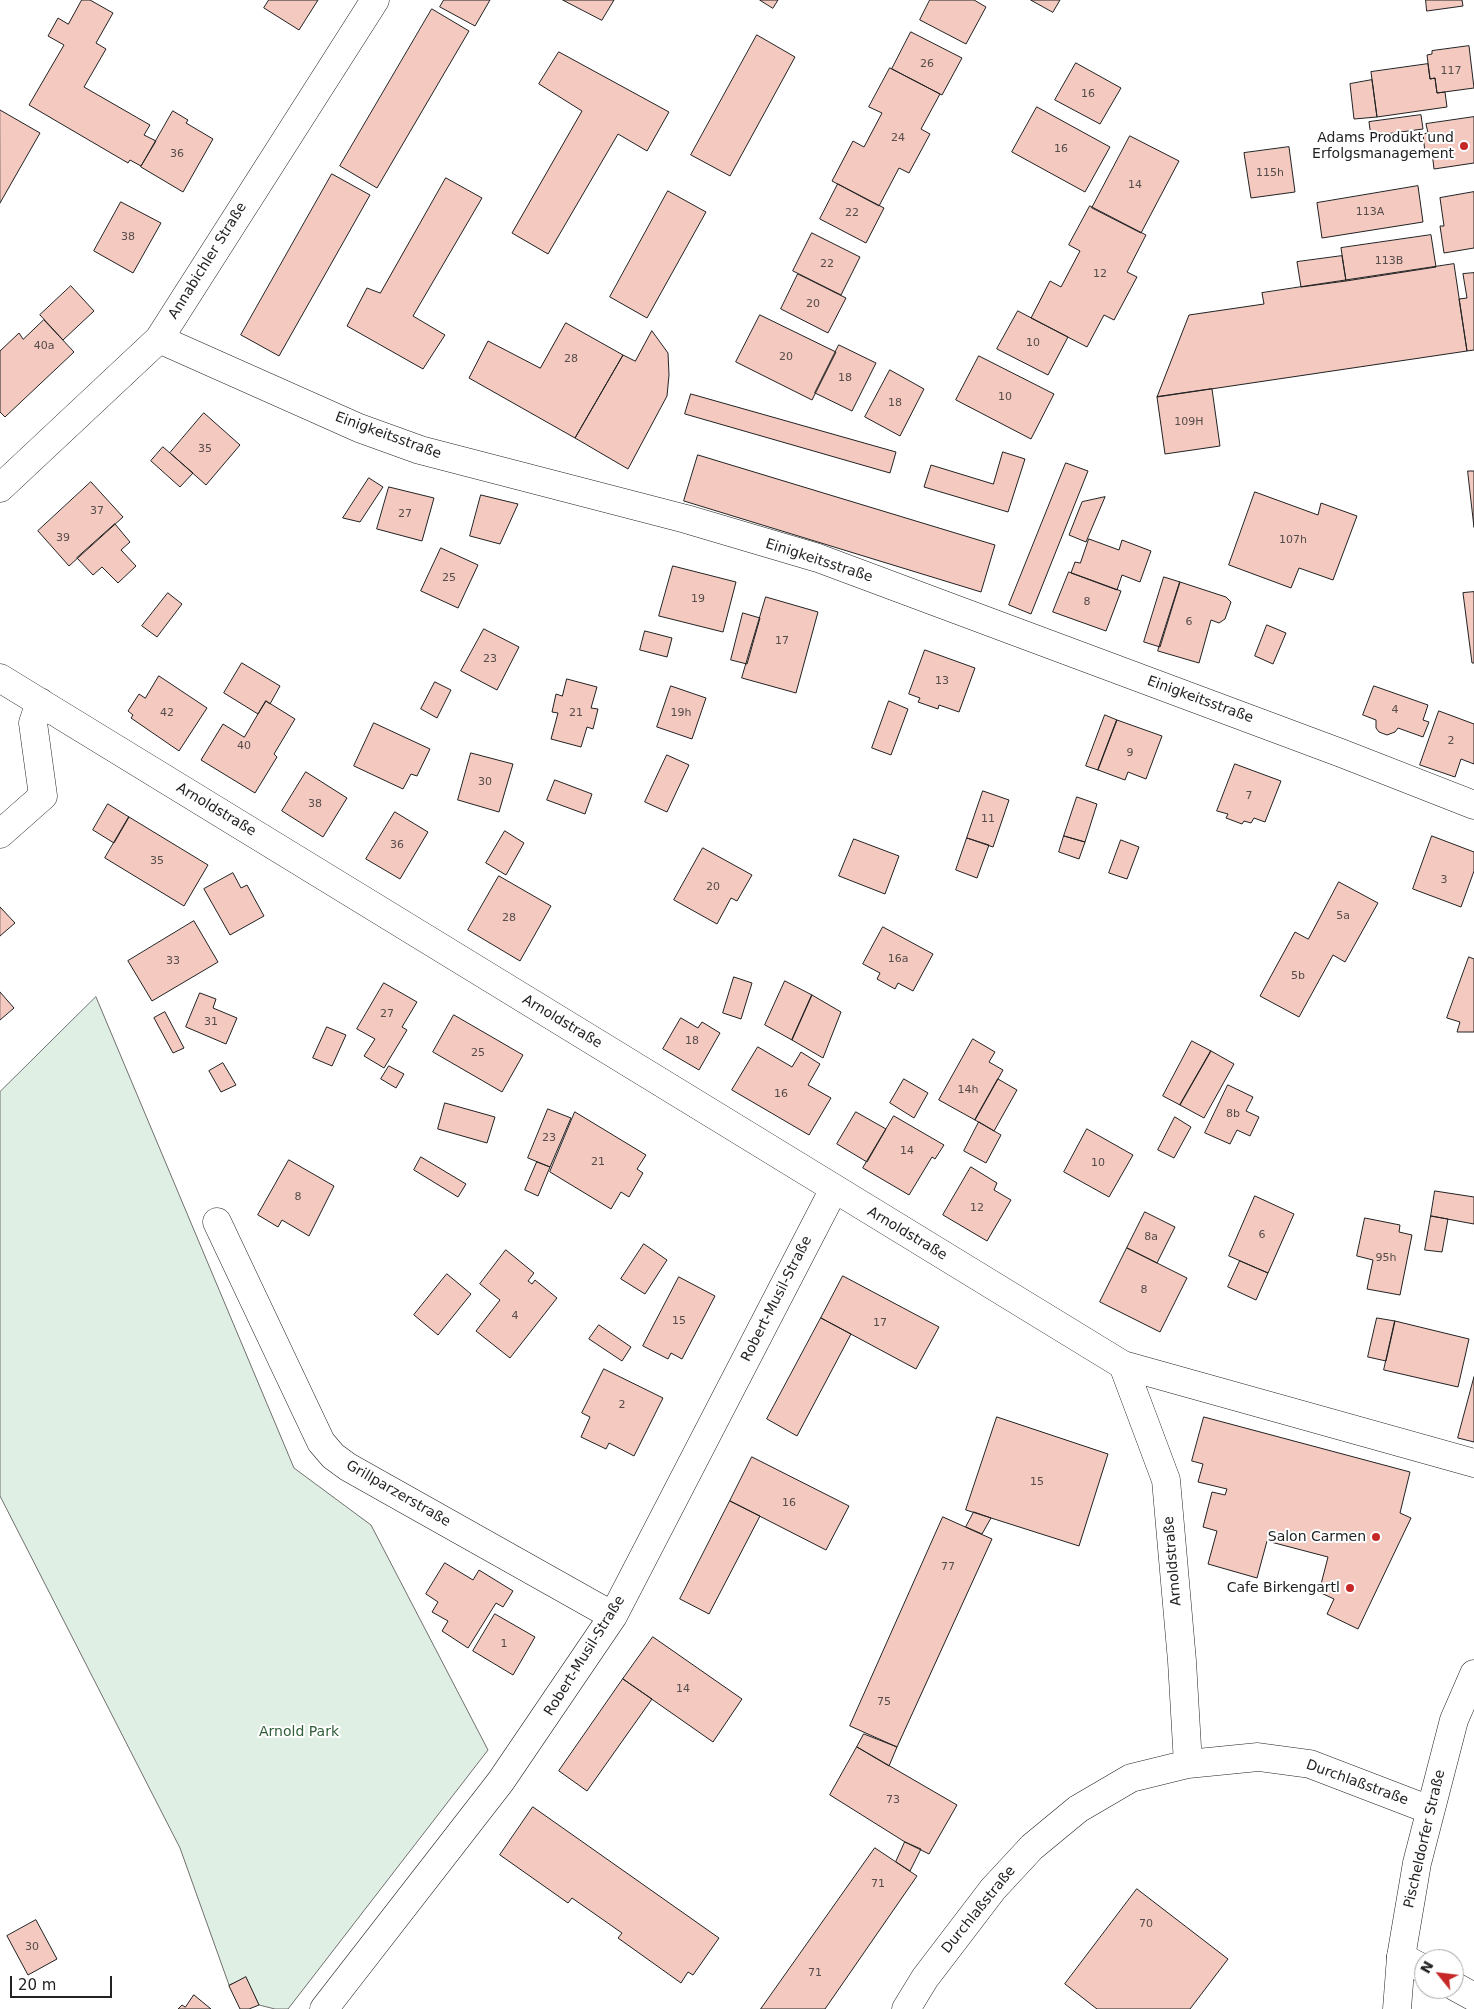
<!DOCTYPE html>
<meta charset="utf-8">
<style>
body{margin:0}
#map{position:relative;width:1474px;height:2009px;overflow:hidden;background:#fff;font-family:"DejaVu Sans",sans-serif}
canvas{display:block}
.north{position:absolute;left:1414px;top:1949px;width:50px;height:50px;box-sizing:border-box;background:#fff;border:1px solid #a7a7a7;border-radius:50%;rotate:299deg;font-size:14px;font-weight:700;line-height:20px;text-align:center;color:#222}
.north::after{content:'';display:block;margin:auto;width:18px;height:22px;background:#c62828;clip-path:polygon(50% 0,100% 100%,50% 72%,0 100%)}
.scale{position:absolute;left:10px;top:1976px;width:102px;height:22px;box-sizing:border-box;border:2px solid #222;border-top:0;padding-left:6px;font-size:15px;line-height:18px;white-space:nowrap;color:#222;-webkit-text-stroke:4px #fff;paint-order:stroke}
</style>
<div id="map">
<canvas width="1474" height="2009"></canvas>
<div class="north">N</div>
<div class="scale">20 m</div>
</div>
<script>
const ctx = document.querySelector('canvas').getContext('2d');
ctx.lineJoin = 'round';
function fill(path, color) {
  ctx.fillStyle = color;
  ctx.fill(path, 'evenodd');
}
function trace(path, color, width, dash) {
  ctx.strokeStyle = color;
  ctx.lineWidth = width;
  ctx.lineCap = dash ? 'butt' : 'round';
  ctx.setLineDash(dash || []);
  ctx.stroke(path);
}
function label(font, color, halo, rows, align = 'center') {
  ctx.font = font + ' "DejaVu Sans",sans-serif';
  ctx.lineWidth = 4;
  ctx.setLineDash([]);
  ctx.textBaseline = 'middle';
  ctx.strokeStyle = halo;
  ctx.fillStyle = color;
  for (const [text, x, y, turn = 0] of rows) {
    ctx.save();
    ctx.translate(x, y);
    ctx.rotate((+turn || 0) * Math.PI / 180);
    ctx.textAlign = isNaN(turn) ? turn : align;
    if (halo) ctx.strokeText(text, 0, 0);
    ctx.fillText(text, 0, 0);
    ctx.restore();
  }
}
const green = new Path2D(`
 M 96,997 L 294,1468 L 371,1525 L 488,1750 L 288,2009 L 275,2009 L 259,2005 L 246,1978 L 229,1985 L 180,1848 L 0,1496 L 0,1092 Z`);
const building = new Path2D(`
 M 82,0 L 90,0 L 113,13 L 96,43 L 106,49 L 84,87 L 150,125 L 144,135 L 156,141 L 141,166 L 130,160 L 128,163 L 29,105 L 64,45 L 48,36 L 58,18 L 68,24 Z
 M 269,0 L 318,0 L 299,30 L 264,8 Z
 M 444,0 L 490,0 L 475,26 L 440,7 Z
 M 563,0 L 614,0 L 602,20 Z
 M 760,0 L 778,0 L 773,8 Z
 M 930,0 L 974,0 L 986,7 L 966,44 L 920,20 Z
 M 1031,0 L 1060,0 L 1053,12 Z
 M 1426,0 L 1462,0 L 1463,6 L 1427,11 Z
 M 432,9 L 469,31 L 377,188 L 340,166 Z
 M 911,32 L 962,58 L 942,95 L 892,69 Z
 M 757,35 L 795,57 L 730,176 L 691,155 Z
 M 1469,46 L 1474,88 L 1437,93 L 1435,78 L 1430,79 L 1427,55 L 1432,54 L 1432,51 Z
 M 559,52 L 669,112 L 647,151 L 618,134 L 548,254 L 512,233 L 582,111 L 539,84 Z
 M 1076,63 L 1121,88 L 1100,124 L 1055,100 Z
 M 1428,64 L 1430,79 L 1435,78 L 1437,93 L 1445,92 L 1447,107 L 1377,117 L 1371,72 Z
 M 890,68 L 940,94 L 921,129 L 930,134 L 909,173 L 899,168 L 879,206 L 832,181 L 853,141 L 864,147 L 882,113 L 869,107 Z
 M 1372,80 L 1377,117 L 1354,119 L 1350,84 Z
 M 1037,107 L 1110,147 L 1085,192 L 1012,152 Z
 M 0,110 L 40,133 L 0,203 Z
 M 173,111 L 188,120 L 186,123 L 213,139 L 183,192 L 141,167 Z
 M 1421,115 L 1423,129 L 1371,136 L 1369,122 Z
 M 1474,117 L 1474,163 L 1434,169 L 1432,152 L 1425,153 L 1423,134 L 1428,133 L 1426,124 Z
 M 1130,136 L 1179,161 L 1141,233 L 1092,208 Z
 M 1289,147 L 1295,192 L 1251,198 L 1244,153 Z
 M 332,174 L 370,195 L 279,356 L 241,335 Z
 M 446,178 L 482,198 L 413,316 L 445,335 L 423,369 L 347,326 L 367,288 L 380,293 Z
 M 838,184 L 884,208 L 866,243 L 820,219 Z
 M 1418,186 L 1423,222 L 1322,238 L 1317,203 Z
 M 668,191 L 706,212 L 647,318 L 610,297 Z
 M 1474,192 L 1474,248 L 1444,253 L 1440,226 L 1444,226 L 1440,198 Z
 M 121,202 L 161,223 L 133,273 L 94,251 Z
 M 1090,206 L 1146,235 L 1127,272 L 1137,277 L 1114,320 L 1104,315 L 1087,347 L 1031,318 L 1050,281 L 1061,287 L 1080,251 L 1069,245 Z
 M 812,233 L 860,257 L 841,295 L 793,271 Z
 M 1431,235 L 1436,267 L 1346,281 L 1341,248 Z
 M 1342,256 L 1346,281 L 1301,287 L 1297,262 Z
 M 1454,264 L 1467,351 L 1157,397 L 1189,315 L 1264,304 L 1262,293 Z
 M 1474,273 L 1474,350 L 1467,351 L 1459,299 L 1467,298 L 1463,274 Z
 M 798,274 L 846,298 L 828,333 L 781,309 Z
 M 71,286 L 94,311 L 63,340 L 40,315 Z
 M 1018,311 L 1068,337 L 1048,375 L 997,349 Z
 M 760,315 L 836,352 L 812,400 L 736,362 Z
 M 44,320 L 74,352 L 5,417 L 0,412 L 0,351 L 19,333 L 23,339 Z
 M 566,323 L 623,355 L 575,438 L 469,378 L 488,341 L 540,368 Z
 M 652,331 L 668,353 L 669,375 L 667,396 L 628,469 L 575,438 L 623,355 L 635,361 Z
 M 839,345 L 876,363 L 852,411 L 815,393 Z
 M 979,356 L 1054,394 L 1031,439 L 956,400 Z
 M 890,370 L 924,389 L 900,436 L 865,417 Z
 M 1212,389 L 1220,446 L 1165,454 L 1157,397 Z
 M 691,394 L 896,452 L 890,473 L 685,414 Z
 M 204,413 L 240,445 L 206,485 L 170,453 Z
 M 163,447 L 193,473 L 180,487 L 151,461 Z
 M 1003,452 L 1025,459 L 1008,512 L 924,487 L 931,465 L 993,484 Z
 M 698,455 L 995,545 L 981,592 L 684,501 Z
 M 1066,463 L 1088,471 L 1031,614 L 1009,605 Z
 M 1468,471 L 1474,471 L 1474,527 Z
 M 369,478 L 383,487 L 360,522 L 343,518 Z
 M 91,482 L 123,517 L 69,566 L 38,531 Z
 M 389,487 L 434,498 L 422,541 L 377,529 Z
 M 1255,492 L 1318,515 L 1321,503 L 1357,516 L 1333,580 L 1299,568 L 1291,588 L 1229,565 Z
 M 481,495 L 518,504 L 500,544 L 470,536 Z
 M 1105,497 L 1086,542 L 1069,535 L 1082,502 Z
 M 115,524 L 130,542 L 121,550 L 136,566 L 118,583 L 102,567 L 93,575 L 77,558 Z
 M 1089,539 L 1119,550 L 1122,540 L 1151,551 L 1140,582 L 1122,575 L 1117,590 L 1071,573 L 1075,562 L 1080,563 Z
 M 441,548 L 478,565 L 458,608 L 421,591 Z
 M 673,566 L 736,582 L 723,632 L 659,616 Z
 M 1069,572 L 1121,591 L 1106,631 L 1053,612 Z
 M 1164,577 L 1180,582 L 1160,647 L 1144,642 Z
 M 1180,582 L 1226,597 L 1231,602 L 1225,619 L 1219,623 L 1211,620 L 1199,663 L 1158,651 Z
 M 1474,592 L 1474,663 L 1472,663 L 1463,593 Z
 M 168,593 L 182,604 L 157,637 L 142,626 Z
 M 766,597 L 818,612 L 796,693 L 742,678 Z
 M 743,613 L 760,618 L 747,664 L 731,660 Z
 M 1267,625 L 1286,633 L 1273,664 L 1255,656 Z
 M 484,629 L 519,647 L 497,690 L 461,671 Z
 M 645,631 L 672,638 L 667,657 L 640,650 Z
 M 925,650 L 975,668 L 959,712 L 939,705 L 938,709 L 918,702 L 920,698 L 909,694 Z
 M 242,663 L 280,686 L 270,704 L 266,701 L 258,714 L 224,693 Z
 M 159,676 L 207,708 L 179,751 L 131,718 L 133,715 L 128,711 L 139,694 L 145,698 Z
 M 567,679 L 597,687 L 591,708 L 598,709 L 593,729 L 587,727 L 581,747 L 551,739 L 558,713 L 552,712 L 556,694 L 562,696 Z
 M 435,682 L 451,690 L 437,718 L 421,709 Z
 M 671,686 L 706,698 L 692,739 L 657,727 Z
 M 1374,686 L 1428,705 L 1423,720 L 1429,722 L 1423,737 L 1398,728 L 1395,732 L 1387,735 L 1379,732 L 1376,728 L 1376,720 L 1363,715 Z
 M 266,701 L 295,719 L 274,754 L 277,757 L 255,793 L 201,760 L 223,724 L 244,737 Z
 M 889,701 L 908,709 L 891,755 L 872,748 Z
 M 1439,711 L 1474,724 L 1474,764 L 1461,759 L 1455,777 L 1420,765 Z
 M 1105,715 L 1117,720 L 1098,770 L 1086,766 Z
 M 1117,720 L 1162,736 L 1146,779 L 1128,772 L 1125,780 L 1098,770 Z
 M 374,723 L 430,749 L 417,776 L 411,774 L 403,789 L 354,766 Z
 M 471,753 L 513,764 L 499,812 L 458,800 Z
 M 667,755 L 689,765 L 667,812 L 645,802 Z
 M 1235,764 L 1281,781 L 1265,822 L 1254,818 L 1251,823 L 1244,821 L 1242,824 L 1226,818 L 1228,814 L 1217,811 Z
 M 306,772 L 347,798 L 323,837 L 282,811 Z
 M 555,780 L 592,794 L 585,814 L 547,800 Z
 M 983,791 L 1009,800 L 993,847 L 967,838 Z
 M 1077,797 L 1097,804 L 1085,842 L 1064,836 Z
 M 108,804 L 129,817 L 114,843 L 93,830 Z
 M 395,812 L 428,832 L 400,879 L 366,859 Z
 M 129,817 L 208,865 L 184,906 L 105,858 Z
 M 505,831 L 524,843 L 506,875 L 486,863 Z
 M 1064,836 L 1085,842 L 1079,859 L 1059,852 Z
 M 1432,836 L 1474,852 L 1474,871 L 1461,907 L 1413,889 Z
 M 967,838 L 989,845 L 977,878 L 956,870 Z
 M 854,839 L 899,856 L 885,894 L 839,876 Z
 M 1121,840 L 1139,847 L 1127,879 L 1109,873 Z
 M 703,848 L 752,875 L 737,901 L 731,898 L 717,924 L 674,900 Z
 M 233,873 L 241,888 L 247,885 L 264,916 L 230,935 L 204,889 Z
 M 499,876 L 551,906 L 520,961 L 468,930 Z
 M 1339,882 L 1378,903 L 1345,962 L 1333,955 L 1299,1017 L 1260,996 L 1295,932 L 1308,939 Z
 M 0,907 L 15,923 L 0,936 Z
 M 194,921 L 218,962 L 152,1001 L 128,961 Z
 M 883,927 L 933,954 L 913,991 L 898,983 L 895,989 L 877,979 L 880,973 L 863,964 Z
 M 1469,957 L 1474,959 L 1474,1032 L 1457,1032 L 1460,1022 L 1447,1018 Z
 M 734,977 L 752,983 L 741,1019 L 723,1013 Z
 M 785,981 L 812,995 L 792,1040 L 765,1025 Z
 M 384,983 L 417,1002 L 402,1027 L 407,1030 L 384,1068 L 364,1056 L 375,1039 L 357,1029 Z
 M 0,992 L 14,1008 L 0,1020 Z
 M 200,993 L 216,999 L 213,1008 L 237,1018 L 226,1044 L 186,1027 Z
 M 812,995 L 841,1012 L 823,1058 L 792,1040 Z
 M 165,1012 L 184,1048 L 173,1053 L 154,1018 Z
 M 454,1015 L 523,1055 L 502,1092 L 433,1052 Z
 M 681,1018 L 698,1028 L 702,1022 L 720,1033 L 699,1070 L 663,1049 Z
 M 327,1027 L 346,1035 L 332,1066 L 313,1058 Z
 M 973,1039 L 995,1052 L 989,1062 L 1003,1070 L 975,1120 L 939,1100 Z
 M 1192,1041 L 1211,1051 L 1180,1105 L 1163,1096 Z
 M 758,1047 L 792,1067 L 801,1052 L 820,1064 L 808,1085 L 831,1098 L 809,1135 L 732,1090 Z
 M 1211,1051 L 1234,1064 L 1204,1118 L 1180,1105 Z
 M 223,1063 L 236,1085 L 221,1092 L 209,1071 Z
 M 389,1066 L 404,1074 L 396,1088 L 381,1079 Z
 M 904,1079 L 928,1093 L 914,1118 L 890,1103 Z
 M 998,1079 L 1017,1090 L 994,1131 L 975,1120 Z
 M 1228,1085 L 1253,1097 L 1246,1111 L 1259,1117 L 1250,1136 L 1237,1130 L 1230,1144 L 1205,1133 Z
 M 445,1103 L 495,1117 L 487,1143 L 438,1129 Z
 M 548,1109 L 571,1118 L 550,1167 L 528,1158 Z
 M 575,1112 L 646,1155 L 637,1169 L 643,1173 L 629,1197 L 621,1192 L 611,1209 L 550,1172 Z
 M 856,1112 L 886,1129 L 867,1162 L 837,1144 Z
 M 894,1116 L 944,1145 L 935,1159 L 932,1157 L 909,1195 L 863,1168 Z
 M 1175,1117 L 1191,1127 L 1174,1158 L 1158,1150 Z
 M 979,1122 L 1001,1135 L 986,1163 L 964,1151 Z
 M 1087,1129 L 1133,1155 L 1109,1197 L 1064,1172 Z
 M 421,1157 L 466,1184 L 458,1197 L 414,1170 Z
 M 289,1160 L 334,1186 L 309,1236 L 282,1220 L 278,1227 L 258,1215 Z
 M 537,1162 L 550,1167 L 538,1196 L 525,1190 Z
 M 971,1167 L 997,1183 L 994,1190 L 1011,1200 L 987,1241 L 943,1215 Z
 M 1435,1191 L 1474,1197 L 1474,1224 L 1431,1216 Z
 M 1255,1196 L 1294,1214 L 1268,1273 L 1229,1256 Z
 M 1145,1212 L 1175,1227 L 1157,1263 L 1127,1248 Z
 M 1431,1216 L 1448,1219 L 1442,1252 L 1425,1250 Z
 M 1365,1218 L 1400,1225 L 1399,1232 L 1412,1235 L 1400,1295 L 1367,1289 L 1373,1260 L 1357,1256 Z
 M 644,1244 L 667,1260 L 645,1294 L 621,1279 Z
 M 1127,1248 L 1187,1278 L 1160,1332 L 1100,1302 Z
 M 506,1250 L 534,1273 L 528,1281 L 532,1284 L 535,1280 L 557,1298 L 510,1358 L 476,1331 L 500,1300 L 480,1284 Z
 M 1240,1261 L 1268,1273 L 1256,1300 L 1228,1287 Z
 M 447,1274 L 471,1294 L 438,1335 L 414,1315 Z
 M 843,1276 L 939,1327 L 916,1369 L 821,1318 Z
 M 679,1277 L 715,1296 L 682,1359 L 671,1353 L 668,1359 L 643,1346 Z
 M 821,1318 L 851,1334 L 797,1436 L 767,1419 Z
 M 1377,1318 L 1395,1321 L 1386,1361 L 1368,1357 Z
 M 1395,1321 L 1469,1339 L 1458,1387 L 1384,1370 Z
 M 599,1325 L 631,1347 L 622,1361 L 589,1339 Z
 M 604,1369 L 663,1398 L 634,1456 L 609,1443 L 606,1449 L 581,1437 L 590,1417 L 582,1413 Z
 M 1474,1377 L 1474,1442 L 1458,1438 Z
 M 997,1417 L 1108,1454 L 1079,1546 L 966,1510 Z
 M 1204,1417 L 1410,1472 L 1400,1513 L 1411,1518 L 1358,1629 L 1327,1614 L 1334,1599 L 1319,1592 L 1328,1557 L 1267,1541 L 1257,1578 L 1208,1564 L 1217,1531 L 1203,1527 L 1212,1492 L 1225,1495 L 1227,1489 L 1198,1482 L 1203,1464 L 1192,1461 Z
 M 752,1457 L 849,1506 L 826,1550 L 730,1501 Z
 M 730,1501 L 760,1516 L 709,1614 L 680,1599 Z
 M 974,1512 L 991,1518 L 982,1534 L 966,1527 Z
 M 943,1517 L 992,1539 L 897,1747 L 850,1726 Z
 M 445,1563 L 473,1580 L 479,1570 L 513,1591 L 503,1607 L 496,1603 L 468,1648 L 442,1631 L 448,1621 L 432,1612 L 438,1602 L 426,1594 Z
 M 495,1614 L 535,1637 L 513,1675 L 473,1651 Z
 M 653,1637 L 742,1699 L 713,1742 L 623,1679 Z
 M 623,1679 L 652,1699 L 587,1791 L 559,1771 Z
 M 864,1734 L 897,1747 L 889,1766 L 857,1747 Z
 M 857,1747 L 957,1805 L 929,1854 L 905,1842 L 830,1795 Z
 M 533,1807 L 719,1938 L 693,1975 L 688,1972 L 681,1983 L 618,1938 L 622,1933 L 572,1898 L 568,1903 L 500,1855 Z
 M 905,1842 L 921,1849 L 910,1871 L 896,1862 Z
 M 875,1848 L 917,1876 L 825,2009 L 761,2009 Z
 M 1137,1889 L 1228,1959 L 1190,2009 L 1097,2009 L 1065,1984 Z
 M 36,1920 L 57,1959 L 28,1975 L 7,1936 Z
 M 246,1977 L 259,2005 L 249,2009 L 240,2009 L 229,1986 Z
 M 194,1995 L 211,2009 L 178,2009 L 182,2005 L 185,2007 Z`);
const minor = new Path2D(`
 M 159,339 L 359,428 L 420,450 L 686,519 L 818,558 L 1341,753 L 1474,805
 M 0,678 L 1123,1365 L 1474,1463
 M 0,834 L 43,796 L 33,723 L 40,702
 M 217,1222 L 321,1442 L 333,1456 L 348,1467 L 613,1616
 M 1123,1365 L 1166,1480 L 1182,1661 L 1188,1764
 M 1401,1957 L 1424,1969
 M 1454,1986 L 1474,1997
 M 324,2009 L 501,1781 L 613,1616 L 834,1189
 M 906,2009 L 925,1978 L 993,1889 L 1032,1847 L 1078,1809 L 1131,1778 L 1188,1764 L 1258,1757 L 1310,1764 L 1430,1810`);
const tertiary = new Path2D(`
 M 0,488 L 159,339 L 375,0`);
const secondary = new Path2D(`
 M 1397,2009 L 1401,1957 L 1417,1863 L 1454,1720 L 1474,1674`);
const markers = [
 [1464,146,5,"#c62828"],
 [1376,1537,5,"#c62828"],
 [1350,1588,5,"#c62828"]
];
const numberNames = [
 ["26",927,64],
 ["117",1451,71],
 ["16",1088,94],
 ["24",898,138],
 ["16",1061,149],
 ["36",177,154],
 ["115h",1270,173],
 ["14",1135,185],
 ["113A",1370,212],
 ["22",852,213],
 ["38",128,237],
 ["113B",1389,261],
 ["22",827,264],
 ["12",1100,274],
 ["20",813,304],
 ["10",1033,343],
 ["40a",44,346],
 ["20",786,357],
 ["28",571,359],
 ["18",845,378],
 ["10",1005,397],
 ["18",895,403],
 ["109H",1189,422],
 ["35",205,449],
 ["37",97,511],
 ["27",405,514],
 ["39",63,538],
 ["107h",1293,540],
 ["25",449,578],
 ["19",698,599],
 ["8",1087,602],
 ["6",1189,622],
 ["17",782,641],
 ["23",490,659],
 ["13",942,681],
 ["4",1395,710],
 ["42",167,713],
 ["21",576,713],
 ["19h",681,713],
 ["2",1451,741],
 ["40",244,746],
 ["9",1130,753],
 ["30",485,782],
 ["7",1249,796],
 ["38",315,804],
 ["11",988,819],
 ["36",397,845],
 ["35",157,861],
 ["3",1444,880],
 ["20",713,887],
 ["5a",1343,916],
 ["28",509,918],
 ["16a",898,959],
 ["33",173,961],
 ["5b",1298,976],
 ["27",387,1014],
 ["31",211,1022],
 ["18",692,1041],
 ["25",478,1053],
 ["14h",968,1090],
 ["16",781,1094],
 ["8b",1233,1114],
 ["23",549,1138],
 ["14",907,1151],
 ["21",598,1162],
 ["10",1098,1163],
 ["8",298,1197],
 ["12",977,1208],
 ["6",1262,1235],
 ["8a",1151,1237],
 ["95h",1386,1258],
 ["8",1144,1290],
 ["4",515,1316],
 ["15",679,1321],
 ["17",880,1323],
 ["2",622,1405],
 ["15",1037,1482],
 ["16",789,1503],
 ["77",948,1567],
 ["1",504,1644],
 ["14",683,1689],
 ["75",884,1702],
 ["73",893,1800],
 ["71",878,1884],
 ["70",1146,1924],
 ["30",32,1947],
 ["71",815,1973]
];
const poiNames = [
 ["Adams Produkt und",1454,138],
 ["Erfolgsmanagement",1454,154],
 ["Salon Carmen",1366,1537],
 ["Cafe Birkengartl",1340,1588]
];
const streetNames = [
 ["Annabichler Straße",208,261,-58],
 ["Einigkeitsstraße",388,436,20],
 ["Einigkeitsstraße",819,561,18],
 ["Einigkeitsstraße",1200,700,20],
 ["Arnoldstraße",216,810,31],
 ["Arnoldstraße",562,1022,31],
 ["Arnoldstraße",907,1234,31],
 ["Robert-Musil-Straße",777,1299,-63],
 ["Grillparzerstraße",398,1494,30],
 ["Arnoldstraße",1173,1561,-95],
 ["Robert-Musil-Straße",585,1656,-58],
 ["Durchlaßstraße",1357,1783,20],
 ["Pischeldorfer Straße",1425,1839,-77],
 ["Durchlaßstraße",979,1910,-51]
];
const parkNames = [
 ["Arnold Park",299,1732]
];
fill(green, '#e0efe3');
trace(green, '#6f6f6f', 1);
fill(building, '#f3c9c0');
trace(building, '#222', 1);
trace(minor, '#222', 29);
trace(tertiary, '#222', 29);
trace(secondary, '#222', 29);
trace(minor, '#fff', 28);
trace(tertiary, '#fff', 28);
trace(secondary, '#fff', 28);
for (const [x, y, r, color] of markers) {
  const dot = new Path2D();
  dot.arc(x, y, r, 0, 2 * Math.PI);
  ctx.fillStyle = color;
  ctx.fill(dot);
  trace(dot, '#fff', 2);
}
label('11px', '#564c4a', null, numberNames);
label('14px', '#222', '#fff', poiNames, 'right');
label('14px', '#222', '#fff', streetNames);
label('14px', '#2f5e38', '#fff', parkNames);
</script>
